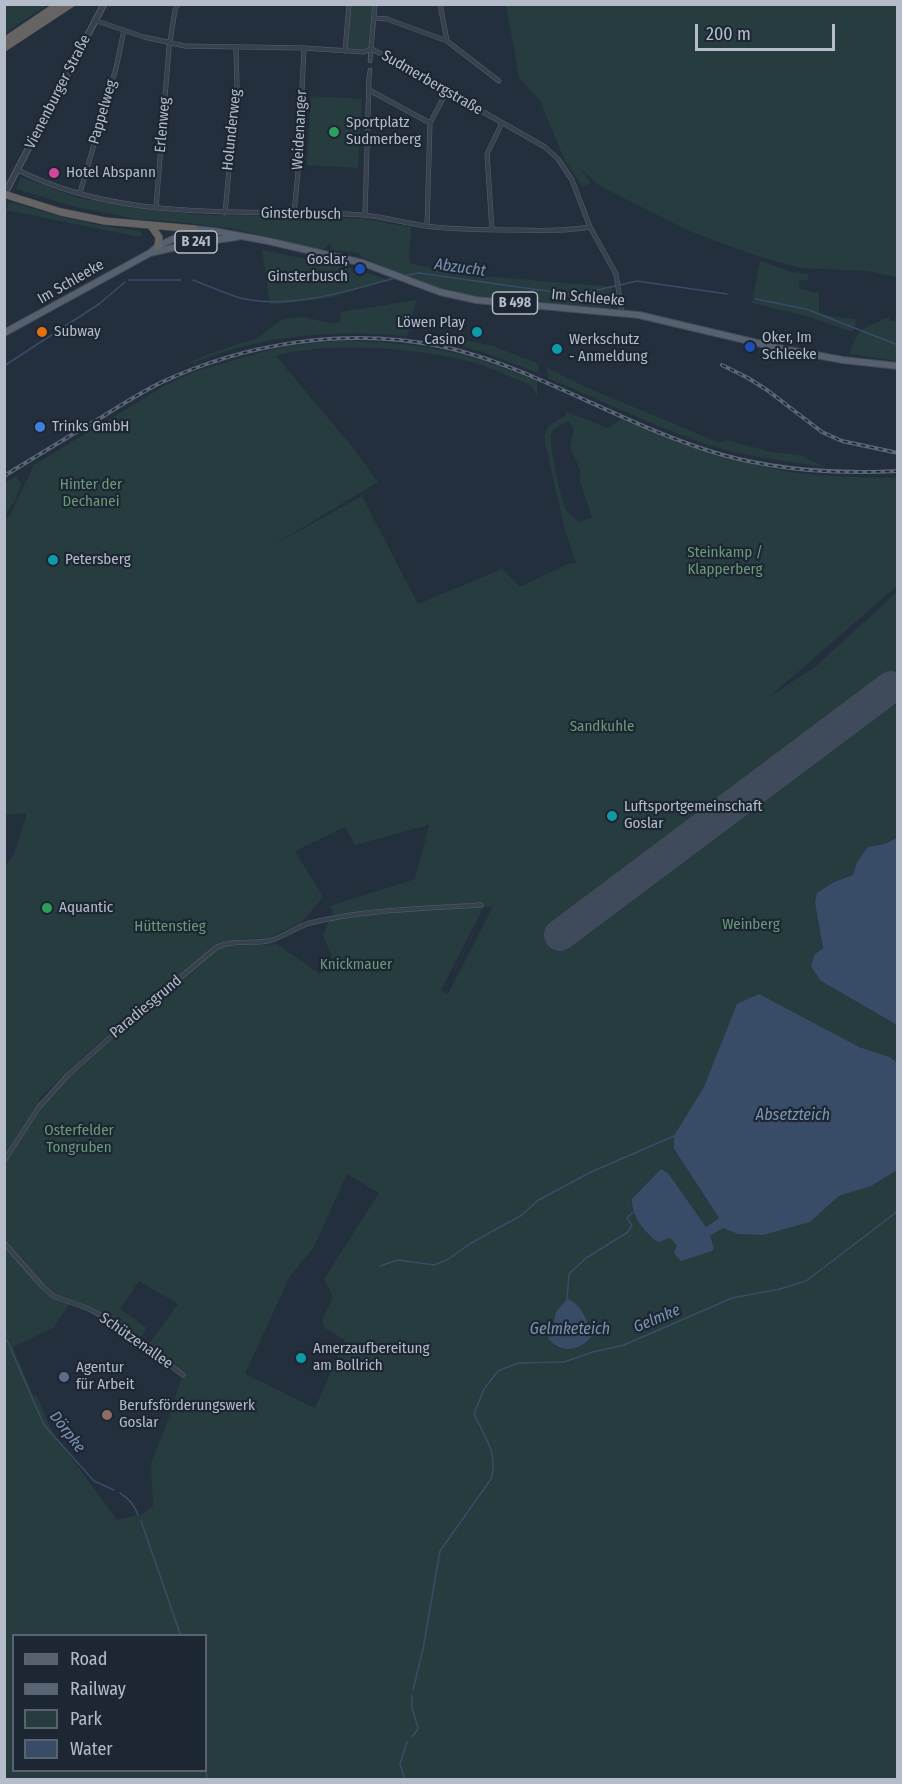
<!DOCTYPE html>
<meta charset="utf-8">
<style>
body{margin:0}
#map{position:relative;width:902px;height:1784px;overflow:hidden;background:#242f3e;font-family:"Fira Sans Condensed",sans-serif}
canvas{display:block}
.frame{position:absolute;inset:0;border:6px solid #b4bcc9;pointer-events:none}
.legend{position:absolute;left:12px;top:1634px;width:195px;height:138px;box-sizing:border-box;background:#1d2633;border:2px solid #59626f;margin:0;padding:8px 10px;list-style:none;font-size:18px;color:#b4bcc9}
.legend li{display:flex;align-items:center;gap:12px;height:30px}
.legend b{width:30px;border:2px solid #59626f}
.scale{position:absolute;left:695px;top:24px;width:140px;height:27px;box-sizing:border-box;border:3px solid #b4bcc9;border-top:0;padding-left:8px;font-size:18px;line-height:21px;white-space:nowrap;color:#b4bcc9;-webkit-text-stroke:4px #1d2633;paint-order:stroke}
</style>
<div id="map">
<canvas width="902" height="1784"></canvas>
<div class="frame"></div>
<ul class="legend">
<li><b style="height:8px;background:#56606e"></b>Road</li>
<li><b style="height:8px;background:#5a6575"></b>Railway</li>
<li><b style="height:16px;background:#263c3f"></b>Park</li>
<li><b style="height:16px;background:#394c67"></b>Water</li>
</ul>
<div class="scale">200 m</div>
</div>
<script>
const ctx = document.querySelector('canvas').getContext('2d');
ctx.lineJoin = 'round';
function fill(path, color) {
  ctx.fillStyle = color;
  ctx.fill(path, 'evenodd');
}
function trace(path, color, width, dash) {
  ctx.strokeStyle = color;
  ctx.lineWidth = width;
  ctx.lineCap = dash ? 'butt' : 'round';
  ctx.setLineDash(dash || []);
  ctx.stroke(path);
}
function label(font, color, halo, rows, align = 'center') {
  ctx.font = font + ' "Fira Sans Condensed",sans-serif';
  ctx.lineWidth = 4.5;
  ctx.setLineDash([]);
  ctx.textBaseline = 'middle';
  ctx.strokeStyle = halo;
  ctx.fillStyle = color;
  for (const [text, x, y, turn = 0] of rows) {
    ctx.save();
    ctx.translate(x, y);
    ctx.rotate((+turn || 0) * Math.PI / 180);
    ctx.textAlign = isNaN(turn) ? turn : align;
    if (halo) ctx.strokeText(text, 0, 0);
    ctx.fillText(text, 0, 0);
    ctx.restore();
  }
}
const green = new Path2D(`
 M 5,4 L 47,4 L 47,5 L 5,33 Z
 M 350,5 L 374,5 L 369,50 L 346,48 Z
 M 506,5 L 897,5 L 897,277 L 867,271 L 802,268 L 757,256 L 689,231 L 623,198 L 597,184 L 579,167 L 591,183 L 583,187 L 565,161 L 540,101 L 519,77 Z
 M 311,96 L 362,99 L 358,168 L 307,165 Z
 M 21,177 L 79,198 L 149,209 L 199,215 L 294,216 L 365,219 L 411,227 L 409,260 L 412,264 L 472,275 L 612,287 L 615,302 L 611,308 L 476,296 C 436,291 397,273 360,256 L 359,253 L 331,250 L 331,243 L 323,250 L 235,229 L 189,223 L 136,219 L 75,207 L 16,189 Z
 M 9,202 L 70,219 L 104,226 L 141,231 L 142,235 L 139,237 L 6,210 Z
 M 262,250 L 356,269 L 389,280 L 329,298 L 270,305 Z
 M 760,261 L 792,272 L 808,274 L 808,280 L 800,280 L 799,289 L 819,293 L 819,312 L 829,316 L 855,319 L 856,324 L 852,332 L 810,317 L 752,303 Z
 M 416,300 L 407,336 C 351,331 295,333 241,347 C 221,352 202,360 183,366 L 203,356 L 257,338 L 283,319 L 305,317 L 328,323 L 340,322 L 341,312 Z
 M 889,317 L 890,321 L 897,321 L 897,361 L 849,354 C 860,326 862,329 889,317 Z
 M 450,337 L 493,346 L 539,364 L 538,373 L 486,353 L 448,342 Z
 M 335,341 C 384,341 434,345 481,360 C 500,366 518,374 537,381 L 537,397 L 532,386 C 511,378 489,366 468,361 C 417,348 327,341 276,356 L 354,449 L 378,482 L 270,547 L 362,496 L 418,604 L 502,569 L 520,587 L 570,563 L 576,563 L 565,530 L 544,438 L 548,426 L 564,417 L 567,412 L 608,428 L 621,419 C 671,439 720,458 774,469 C 814,477 856,477 897,478 L 897,586 L 769,697 L 815,667 L 897,592 L 897,838 L 884,844 L 868,847 L 857,862 L 853,875 L 834,882 L 815,903 L 823,948 L 815,954 L 821,981 L 897,1025 L 897,1063 L 890,1057 L 859,1047 L 704,1087 L 674,1150 L 719,1218 L 706,1227 L 668,1173 L 631,1206 L 633,1212 L 649,1236 L 670,1238 L 678,1245 L 714,1248 L 710,1236 L 723,1227 L 738,1234 L 810,1222 L 839,1196 L 870,1186 L 897,1170 L 897,1779 L 5,1779 L 4,868 L 14,854 L 27,813 L 5,815 L 4,519 L 9,517 L 34,465 L 166,385 L 197,371 L 255,354 L 287,346 ZM 569,421 L 574,430 L 570,447 L 580,470 L 580,482 L 592,517 L 580,522 C 574,518 570,516 566,510 C 561,501 549,443 551,435 C 553,427 563,424 569,421 ZM 429,825 L 415,879 L 330,906 L 334,915 L 328,923 L 323,936 L 332,956 L 320,974 L 277,944 L 230,946 L 223,943 L 242,939 L 268,938 L 301,923 L 323,897 L 295,851 L 345,827 L 355,845 ZM 493,906 L 448,994 L 448,995 L 441,990 L 483,908 ZM 205,956 L 69,1077 L 41,1108 L 39,1099 L 96,1045 ZM 347,1174 L 379,1193 L 324,1279 L 333,1297 L 322,1320 L 325,1328 L 345,1340 L 315,1408 L 245,1374 L 290,1276 L 314,1247 ZM 139,1281 L 178,1304 L 146,1348 L 183,1373 L 166,1426 L 151,1463 L 153,1506 L 142,1514 L 117,1520 L 51,1430 L 37,1396 L 33,1395 L 13,1347 L 53,1328 L 72,1301 C 98,1311 117,1324 139,1341 L 147,1328 L 120,1309 ZM 553,1322 L 589,1328 L 593,1335 L 565,1349 L 555,1347 L 549,1338 L 552,1332 ZM 14,1636 L 206,1636 L 206,1770 L 14,1770 Z
 M 547,368 L 581,385 L 720,443 L 727,440 L 771,452 L 800,455 L 825,467 C 783,461 740,456 700,442 C 648,423 598,399 548,378 Z
 M 16,476 L 21,484 L 15,501 L 5,514 L 5,483 Z`);
const water = new Path2D(`
 M 897,838 L 897,1025 L 821,981 L 811,966 L 815,954 L 823,948 L 815,903 L 817,893 L 834,882 L 853,875 L 857,862 L 868,847 L 884,844 Z
 M 759,994 L 859,1047 L 890,1057 L 897,1063 L 897,1170 L 871,1186 L 839,1196 L 810,1222 L 763,1235 L 738,1234 L 723,1228 L 710,1236 L 714,1248 L 712,1251 L 681,1261 L 674,1253 L 677,1245 L 670,1238 L 658,1242 C 645,1233 631,1216 632,1199 L 661,1169 L 668,1173 L 706,1227 L 719,1218 L 674,1149 L 674,1136 L 704,1087 L 737,1004 Z
 M 567,1299 C 583,1304 586,1321 593,1335 C 581,1350 562,1356 548,1338 L 552,1332 L 556,1312 Z`);
const stream = new Path2D(`
 M 403,276 L 419,273 L 575,295 L 637,281 L 727,294
 M 129,280 L 181,280
 M 193,280 C 208,286 222,292 237,297 C 285,311 348,291 395,278
 M 756,299 L 806,309 L 898,345
 M 4,366 L 99,304 L 125,282
 M 380,1266 L 398,1260 L 434,1265 L 447,1260 L 471,1243 L 522,1215 L 537,1201 L 559,1189 L 591,1172 L 674,1136
 M 567,1299 L 569,1274 L 586,1258 L 628,1232 L 632,1225 L 627,1218 L 633,1212
 M 4,1330 L 6,1335
 M 7,1340 L 44,1425 L 94,1481 L 114,1490
 M 120,1493 C 128,1498 135,1506 138,1515
 M 141,1521 L 181,1636
 M 413,1690 L 423,1649 L 440,1551 L 491,1479 C 499,1455 484,1435 474,1414 L 484,1389 L 498,1371 L 518,1363 L 564,1362 L 593,1352 L 624,1345 L 732,1298 L 780,1289 L 806,1281 L 898,1211
 M 412,1695 L 412,1707 L 418,1729 L 412,1737
 M 206,1769 L 207,1780
 M 405,1780 L 400,1764 L 407,1742`);
const runway = new Path2D(`
 M 560,935 L 891,687`);
const pedestrian = new Path2D(`
 M 370,61 L 371,49
 M 369,78 L 370,70`);
const minor = new Path2D(`
 M 440,4 L 447,41
 M 374,18 L 387,19 L 447,41 L 499,81
 M 94,20 L 144,37 L 185,46 L 304,48 L 364,52 L 371,49 L 374,50 L 545,147 L 558,159 L 572,180 L 590,227 L 616,274 L 622,313
 M 371,49 L 375,4
 M 345,51 L 349,4
 M 369,90 L 430,123
 M 18,170 C 124,224 248,208 363,215 C 384,217 405,223 426,226 C 456,230 487,230 517,230 C 542,231 566,231 590,227
 M 80,193 L 116,68 L 124,30
 M 156,207 L 169,48 L 175,10 L 178,4
 M 225,213 L 237,85 L 236,47
 M 294,213 L 298,172 L 304,48
 M 365,215 L 369,78
 M 427,226 L 430,123 L 447,91
 M 492,230 L 487,154 L 502,123
 M 4,1161 L 39,1107 L 68,1075 L 135,1015 L 217,947 C 235,939 254,945 272,940 C 285,936 296,927 310,923 C 366,909 423,909 481,905
 M 4,1243 L 42,1286 L 53,1296 L 89,1309 L 108,1319 L 183,1375`);
const tertiary = new Path2D(`
 M 4,195 L 104,4`);
const primary = new Path2D(`
 M 150,253 L 158,246 L 194,229 L 214,231 L 268,241 L 363,263 L 440,292 L 476,300 L 639,315 L 783,349 L 843,360 L 898,366
 M 4,333 L 150,253 L 194,243 L 237,237`);
const trunk = new Path2D(`
 M 4,41 L 59,4
 M 4,48 L 71,4
 M 16,198 L 61,212 L 105,221 L 194,229
 M 151,226 L 159,237 L 158,246`);
const rail = new Path2D(`
 M 722,365 L 748,378 L 767,390 L 822,432 L 842,441 L 898,453
 M 4,476 C 37,456 69,436 102,417 C 121,405 140,393 160,383 C 245,343 346,327 439,346 C 473,353 506,365 538,379 C 599,405 659,437 723,455 C 781,471 838,474 898,471`);
const trunkBridge = new Path2D(`
 M 4,194 L 16,198`);
const markers = [
 [334,132,6,"#2e9e5b"],
 [54,173,6,"#d1479c"],
 [360,269,6,"#1a4fb4"],
 [42,332,6,"#e8710a"],
 [477,332,6,"#0f9aa8"],
 [750,347,6,"#1a4fb4"],
 [557,349,6,"#0f9aa8"],
 [40,427,6,"#3f7fe0"],
 [53,560,6,"#0f9aa8"],
 [612,816,6,"#0f9aa8"],
 [47,908,6,"#2e9e5b"],
 [301,1358,6,"#0f9aa8"],
 [64,1377,6,"#5c6f8a"],
 [107,1415,6,"#8d6e63"]
];
const shields = [
 [196,242,42],
 [515,303,45]
];
const shieldNames = [
 ["B 241",196,242],
 ["B 498",515,303]
];
const streetNames = [
 ["Sudmerbergstraße",432,83,30],
 ["Vienenburger Straße",58,92,-63],
 ["Pappelweg",103,112,-74],
 ["Erlenweg",163,125,-85],
 ["Holunderweg",232,130,-84],
 ["Weidenanger",300,130,-87],
 ["Ginsterbusch",301,214,1],
 ["Im Schleeke",71,282,-30],
 ["Im Schleeke",588,298,5],
 ["Paradiesgrund",146,1007,-40],
 ["Schützenallee",136,1341,35]
];
const poiNames = [
 ["Sportplatz",346,123],
 ["Sudmerberg",346,140],
 ["Hotel Abspann",66,173],
 ["Goslar,",348,260,"right"],
 ["Ginsterbusch",348,277,"right"],
 ["Löwen Play",465,323,"right"],
 ["Casino",465,340,"right"],
 ["Subway",54,332],
 ["Oker, Im",762,338],
 ["Schleeke",762,355],
 ["Werkschutz",569,340],
 ["- Anmeldung",569,357],
 ["Trinks GmbH",52,427],
 ["Petersberg",65,560],
 ["Luftsportgemeinschaft",624,807],
 ["Goslar",624,824],
 ["Aquantic",59,908],
 ["Amerzaufbereitung",313,1349],
 ["am Bollrich",313,1366],
 ["Agentur",76,1368],
 ["für Arbeit",76,1385],
 ["Berufsförderungswerk",119,1406],
 ["Goslar",119,1423]
];
const parkNames = [
 ["Hinter der",91,485],
 ["Dechanei",91,502],
 ["Steinkamp /",725,553],
 ["Klapperberg",725,570],
 ["Sandkuhle",602,727],
 ["Weinberg",751,925],
 ["Hüttenstieg",170,927],
 ["Knickmauer",356,965],
 ["Osterfelder",79,1131],
 ["Tongruben",79,1148]
];
const waterNames = [
 ["Abzucht",460,268,8],
 ["Absetzteich",793,1116],
 ["Gelmke",657,1319,-23],
 ["Gelmketeich",570,1330],
 ["Dörpke",67,1432,52]
];
fill(green, '#263c3f');
fill(water, '#394c67');
trace(stream, '#394c67', 1.5);
trace(runway, '#3f4a5a', 32);
trace(pedestrian, '#565f6c', 4.5);
trace(minor, '#565f6c', 5);
trace(tertiary, '#565f6c', 7);
trace(primary, '#414a57', 8);
trace(trunk, '#434c59', 8);
trace(pedestrian, '#38414e', 3);
trace(minor, '#38414e', 4);
trace(tertiary, '#38414e', 5);
trace(primary, '#56606e', 6);
trace(trunk, '#656462', 7);
trace(rail, '#5a6575', 4);
trace(rail, '#1d2633', 1.5, [4.5]);
trace(trunkBridge, '#434c59', 8, []);
trace(trunkBridge, '#656462', 7);
for (const [x, y, r, color] of markers) {
  const dot = new Path2D();
  dot.arc(x, y, r, 0, 2 * Math.PI);
  ctx.fillStyle = color;
  ctx.fill(dot);
  trace(dot, '#1d2633', 2);
}
for (const [x, y, w] of shields) {
  const box = new Path2D();
  box.roundRect(x - w / 2, y - 11, w, 22, 4.5);
  ctx.fillStyle = '#1d2633';
  ctx.fill(box);
  trace(box, '#b4bcc9', 1.5);
}
label('bold 14px', '#b4bcc9', null, shieldNames);
label('15px', '#b4bcc9', '#1d2633', streetNames);
label('15px', '#b4bcc9', '#1d2633', poiNames, 'left');
label('15px', '#6b9a76', '#1d2633', parkNames);
label('italic 16px', '#7c92b1', '#1d2633', waterNames);
</script>
